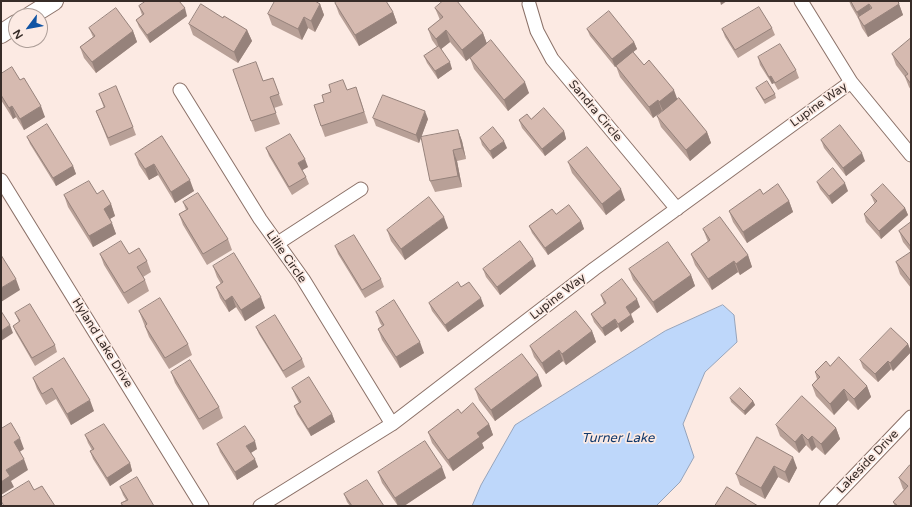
<!DOCTYPE html>
<style>
body{margin:0}
#map{position:relative;width:912px;height:507px;overflow:hidden;background:#fceae3;font-family:"Varela Round",sans-serif}
canvas{display:block}
.frame{position:absolute;inset:0;border:2px solid #372c28;pointer-events:none}
.north{position:absolute;left:8px;top:8px;width:40px;height:40px;box-sizing:border-box;background:#fceae3;border:1px solid #ad9e98;border-radius:50%;rotate:238deg;font-size:11px;font-weight:700;line-height:16px;text-align:center;color:#372c28}
.north::after{content:'';display:block;margin:auto;width:14px;height:18px;background:#1154a4;clip-path:polygon(50% 0,100% 100%,50% 72%,0 100%)}
</style>
<div id="map">
<canvas width="912" height="507"></canvas>
<div class="frame"></div>
<div class="north">N</div>
</div>
<script>
const ctx = document.querySelector('canvas').getContext('2d');
ctx.lineJoin = 'round';
function fill(path, color) {
  ctx.fillStyle = color;
  ctx.fill(path, 'evenodd');
}
function trace(path, color, width, dash) {
  ctx.strokeStyle = color;
  ctx.lineWidth = width;
  ctx.lineCap = dash ? 'butt' : 'round';
  ctx.setLineDash(dash || []);
  ctx.stroke(path);
}
function label(font, color, halo, rows, align = 'center') {
  ctx.font = font + ' "Varela Round",sans-serif';
  ctx.lineWidth = 3.5;
  ctx.setLineDash([]);
  ctx.textBaseline = 'middle';
  ctx.strokeStyle = halo;
  ctx.fillStyle = color;
  for (const [text, x, y, turn = 0] of rows) {
    ctx.save();
    ctx.translate(x, y);
    ctx.rotate((+turn || 0) * Math.PI / 180);
    ctx.textAlign = isNaN(turn) ? turn : align;
    if (halo) ctx.strokeText(text, 0, 0);
    ctx.fillText(text, 0, 0);
    ctx.restore();
  }
}
const water = new Path2D(`
 M 723,305 L 734,315 L 737,342 L 705,372 L 683,424 L 694,457 L 680,482 L 656,506 L 472,506 L 481,485 L 515,425 L 665,331 Z`);
const minor = new Path2D(`
 M 801,1 L 851,82 L 911,155
 M 529,4 L 537,31 L 552,59 L 677,209
 M 180,90 L 260,219 L 303,279 L 392,424
 M 1,180 L 202,506
 M 278,243 L 361,189
 M 260,506 L 392,424 L 594,269 L 851,82
 M 826,506 L 911,417`);
const secondary = new Path2D(`
 M 30,16 L 54,1
 M 1,34 L 16,24`);
const wall = new Path2D(`
 M 849,1 L 898,1 L 899,4 L 903,15 L 868,37 L 862,28 L 858,18 L 851,6 Z
 M 335,3 L 393,12 L 397,23 L 359,46 L 339,14 Z
 M 320,4 L 324,15 L 315,32 L 308,28 L 302,40 L 272,25 L 268,14 Z
 M 139,6 L 187,16 L 150,43 L 139,27 L 136,20 L 142,15 Z
 M 435,8 L 483,33 L 487,44 L 529,93 L 508,111 L 474,69 L 470,58 L 466,61 L 450,42 L 441,49 L 452,69 L 438,79 L 427,63 L 424,56 L 437,47 L 432,40 L 428,29 L 440,20 Z
 M 223,18 L 247,30 L 252,41 L 238,63 L 193,35 L 189,24 Z
 M 89,28 L 133,31 L 137,42 L 96,73 L 84,58 L 80,47 L 93,37 Z
 M 772,28 L 775,35 L 738,58 L 725,37 L 722,29 Z
 M 587,29 L 634,42 L 637,49 L 633,52 L 644,65 L 677,99 L 707,132 L 711,143 L 690,161 L 661,127 L 657,116 L 662,112 L 662,111 L 653,118 L 620,77 L 616,66 L 615,67 L 590,36 Z
 M 911,38 L 911,90 L 909,87 L 905,77 L 896,65 L 892,54 Z
 M 758,57 L 796,70 L 799,78 L 778,90 L 774,83 L 772,84 L 760,65 Z
 M 233,70 L 263,81 L 273,78 L 283,105 L 274,108 L 280,124 L 255,132 Z
 M 1,74 L 20,80 L 45,117 L 24,130 L 16,117 L 13,119 L 1,100 Z
 M 756,88 L 775,94 L 776,98 L 765,104 L 758,92 Z
 M 347,90 L 360,98 L 368,123 L 325,137 L 321,126 L 324,102 Z
 M 99,94 L 133,127 L 136,135 L 110,146 L 96,111 L 104,108 Z
 M 373,118 L 428,119 L 419,143 L 376,126 Z
 M 531,119 L 564,131 L 566,139 L 545,156 L 522,128 L 519,120 Z
 M 458,130 L 462,141 L 466,159 L 457,161 L 462,187 L 435,192 L 430,181 Z
 M 162,136 L 194,191 L 175,203 L 158,175 L 149,180 L 139,165 L 135,154 Z
 M 27,137 L 73,166 L 76,174 L 56,186 L 30,144 Z
 M 480,138 L 507,148 L 493,159 L 482,145 Z
 M 821,140 L 865,161 L 846,176 L 824,148 Z
 M 266,148 L 308,167 L 302,170 L 306,177 L 309,184 L 292,195 L 269,156 Z
 M 568,162 L 625,200 L 606,215 L 572,173 Z
 M 817,182 L 848,191 L 832,204 L 820,189 Z
 M 97,194 L 111,204 L 115,216 L 110,219 L 116,234 L 93,247 L 68,207 L 64,195 Z
 M 763,194 L 789,201 L 793,212 L 747,243 L 733,222 L 729,211 Z
 M 871,195 L 905,208 L 908,215 L 881,239 L 866,222 L 864,214 L 875,204 L 874,202 Z
 M 183,202 L 228,239 L 232,250 L 207,265 L 183,225 L 179,214 L 186,210 Z
 M 556,214 L 581,221 L 584,229 L 548,255 L 532,233 L 529,226 Z
 M 911,222 L 911,288 L 900,274 L 896,262 L 911,252 L 903,242 L 899,231 Z
 M 448,228 L 405,260 L 391,241 L 387,230 Z
 M 703,229 L 748,255 L 752,267 L 740,275 L 738,272 L 712,290 L 695,265 L 691,254 L 708,242 Z
 M 335,246 L 381,279 L 384,287 L 365,298 L 338,254 Z
 M 100,254 L 129,254 L 147,261 L 151,272 L 143,277 L 145,280 L 149,291 L 128,304 L 104,265 Z
 M 213,266 L 265,308 L 245,321 L 236,307 L 229,312 L 220,298 L 216,287 L 221,284 L 217,277 Z
 M 536,266 L 500,295 L 486,277 L 483,269 Z
 M 629,269 L 691,275 L 695,286 L 657,313 L 633,280 Z
 M 461,287 L 484,306 L 448,332 L 432,311 L 429,303 Z
 M 601,295 L 640,307 L 631,314 L 634,322 L 621,332 L 618,327 L 605,336 L 594,322 L 591,314 L 604,304 Z
 M 139,311 L 188,344 L 192,355 L 169,369 L 149,337 Z
 M 376,312 L 424,353 L 400,368 L 382,340 L 378,329 L 382,326 L 380,323 Z
 M 15,313 L 55,345 L 57,352 L 35,366 L 16,333 L 13,326 L 19,322 Z
 M 256,327 L 302,359 L 305,367 L 286,378 L 259,334 Z
 M 592,331 L 596,342 L 566,365 L 563,361 L 546,374 L 534,357 L 530,346 Z
 M 908,344 L 911,352 L 893,371 L 891,369 L 878,382 L 863,368 L 860,360 Z
 M 830,366 L 867,386 L 871,397 L 858,410 L 848,400 L 834,415 L 816,396 L 812,385 L 817,379 L 815,372 Z
 M 171,372 L 219,407 L 223,418 L 203,430 L 175,383 Z
 M 33,378 L 94,411 L 71,425 L 56,399 L 46,405 L 37,389 Z
 M 542,386 L 495,421 L 479,400 L 475,389 Z
 M 292,388 L 332,414 L 335,422 L 311,436 L 297,414 L 294,406 L 299,403 L 295,395 Z
 M 730,398 L 753,401 L 755,405 L 745,415 L 731,402 Z
 M 461,413 L 489,424 L 493,435 L 482,443 L 484,448 L 453,471 L 432,443 L 428,432 Z
 M 776,425 L 836,428 L 840,439 L 825,455 L 816,447 L 812,451 L 806,445 L 799,453 L 780,436 Z
 M 85,435 L 130,463 L 132,471 L 110,486 L 93,459 L 90,451 L 92,450 L 88,443 Z
 M 757,437 L 797,468 L 789,483 L 778,477 L 765,499 L 740,485 L 736,474 Z
 M 217,444 L 257,449 L 251,453 L 258,467 L 237,480 L 220,452 Z
 M 911,465 L 911,506 L 895,506 L 893,502 L 904,490 L 903,489 L 899,478 Z
 M 378,472 L 446,478 L 404,506 L 398,506 L 382,483 Z
 M 120,487 L 154,506 L 122,506 L 121,503 L 126,500 L 123,495 Z
 M 344,494 L 384,506 L 350,506 L 347,502 Z`);
const shadedWall = new Path2D(`
 M 720,1 L 727,1 L 721,5 Z
 M 320,4 L 324,15 L 315,32 L 311,21 Z
 M 869,4 L 873,16 L 862,23 L 857,12 Z
 M 899,4 L 903,15 L 868,37 L 864,26 Z
 M 185,8 L 187,16 L 150,43 L 147,35 Z
 M 393,12 L 397,23 L 359,46 L 355,35 Z
 M 304,17 L 308,28 L 302,40 L 298,29 Z
 M 247,30 L 252,41 L 238,63 L 234,52 Z
 M 446,30 L 450,42 L 440,50 L 436,39 Z
 M 133,31 L 137,42 L 96,73 L 92,62 Z
 M 483,33 L 487,44 L 466,61 L 462,50 Z
 M 634,42 L 637,49 L 615,67 L 612,59 Z
 M 450,62 L 452,69 L 438,79 L 435,71 Z
 M 771,76 L 774,83 L 772,84 L 769,77 Z
 M 525,82 L 529,93 L 508,111 L 504,100 Z
 M 674,90 L 678,101 L 664,113 L 659,102 Z
 M 658,100 L 662,111 L 653,118 L 649,107 Z
 M 12,106 L 16,117 L 13,119 L 9,108 Z
 M 41,106 L 45,117 L 24,130 L 20,119 Z
 M 425,111 L 428,119 L 419,143 L 416,135 Z
 M 458,130 L 462,141 L 466,159 L 462,148 Z
 M 564,131 L 566,139 L 545,156 L 542,149 Z
 M 707,132 L 711,143 L 690,161 L 686,150 Z
 M 504,141 L 507,148 L 493,159 L 490,151 Z
 M 453,150 L 457,161 L 462,187 L 458,176 Z
 M 862,153 L 865,161 L 846,176 L 843,168 Z
 M 305,159 L 308,167 L 301,171 L 298,163 Z
 M 154,164 L 158,175 L 149,180 L 145,169 Z
 M 73,166 L 76,174 L 56,186 L 53,178 Z
 M 190,180 L 194,191 L 175,203 L 171,192 Z
 M 845,183 L 848,191 L 832,204 L 829,196 Z
 M 621,189 L 625,200 L 606,215 L 602,204 Z
 M 789,201 L 793,212 L 747,243 L 743,232 Z
 M 111,204 L 115,216 L 108,220 L 104,209 Z
 M 905,208 L 908,215 L 881,239 L 879,231 Z
 M 444,217 L 448,228 L 405,260 L 401,249 Z
 M 581,221 L 584,229 L 548,255 L 545,248 Z
 M 112,223 L 116,234 L 93,247 L 89,236 Z
 M 748,255 L 752,267 L 740,275 L 736,264 Z
 M 533,259 L 536,266 L 500,295 L 497,287 Z
 M 734,261 L 738,272 L 712,290 L 708,279 Z
 M 691,275 L 695,286 L 657,313 L 653,302 Z
 M 16,279 L 20,290 L 1,302 L 1,288 Z
 M 232,296 L 236,307 L 229,312 L 225,301 Z
 M 261,297 L 265,308 L 245,321 L 241,310 Z
 M 481,298 L 484,306 L 448,332 L 445,325 Z
 M 637,299 L 640,307 L 629,315 L 626,307 Z
 M 631,315 L 634,322 L 621,332 L 618,324 Z
 M 615,319 L 618,327 L 605,336 L 602,328 Z
 M 10,325 L 13,333 L 1,341 L 1,331 Z
 M 592,331 L 596,342 L 566,365 L 562,354 Z
 M 420,342 L 424,353 L 400,368 L 396,357 Z
 M 908,344 L 911,352 L 893,371 L 890,363 Z
 M 559,350 L 563,361 L 546,374 L 542,363 Z
 M 888,361 L 891,369 L 878,382 L 875,374 Z
 M 538,375 L 542,386 L 495,421 L 491,410 Z
 M 867,386 L 871,397 L 858,410 L 854,399 Z
 M 844,389 L 848,400 L 834,415 L 830,404 Z
 M 90,400 L 94,411 L 71,425 L 67,414 Z
 M 753,401 L 755,405 L 745,415 L 744,411 Z
 M 332,414 L 335,422 L 311,436 L 308,429 Z
 M 489,424 L 493,435 L 482,443 L 484,448 L 453,471 L 448,460 L 477,433 Z
 M 836,428 L 840,439 L 825,455 L 821,444 Z
 M 802,434 L 806,445 L 799,453 L 795,442 Z
 M 812,436 L 816,447 L 812,451 L 808,440 Z
 M 20,438 L 24,449 L 18,453 L 14,442 Z
 M 255,441 L 257,449 L 249,454 L 246,446 Z
 M 793,457 L 797,468 L 789,483 L 785,472 Z
 M 24,459 L 28,470 L 11,481 L 14,487 L 1,495 L 1,482 L 6,470 Z
 M 255,459 L 258,467 L 237,480 L 235,472 Z
 M 130,463 L 132,471 L 110,486 L 107,478 Z
 M 774,466 L 778,477 L 765,499 L 761,488 Z
 M 442,467 L 446,478 L 404,506 L 398,506 L 395,498 Z`);
const building = new Path2D(`
 M 146,1 L 179,1 L 185,8 L 147,35 L 136,20 L 144,14 L 139,6 Z
 M 275,1 L 315,1 L 320,4 L 311,21 L 304,17 L 298,29 L 268,14 Z
 M 338,1 L 386,1 L 393,12 L 355,35 L 335,3 Z
 M 443,1 L 457,1 L 483,33 L 462,50 L 446,30 L 436,39 L 428,29 L 443,17 L 435,8 Z
 M 851,1 L 898,1 L 899,4 L 864,26 L 858,17 L 872,8 L 869,4 L 857,12 Z
 M 201,4 L 223,18 L 224,16 L 247,30 L 234,52 L 189,24 Z
 M 759,7 L 772,28 L 735,50 L 722,29 Z
 M 116,8 L 133,31 L 92,62 L 80,47 L 95,36 L 89,28 Z
 M 609,11 L 634,42 L 612,59 L 587,29 Z
 M 911,38 L 911,84 L 905,76 L 908,74 L 892,54 Z
 M 491,40 L 525,82 L 504,100 L 470,58 Z
 M 780,44 L 796,70 L 775,83 L 771,76 L 769,77 L 758,57 Z
 M 439,46 L 450,62 L 435,71 L 424,56 Z
 M 633,52 L 644,65 L 649,60 L 674,90 L 659,102 L 658,100 L 649,107 L 616,66 Z
 M 256,62 L 263,81 L 273,78 L 279,94 L 270,97 L 276,113 L 251,121 L 233,70 Z
 M 12,67 L 20,80 L 24,78 L 41,106 L 20,119 L 12,106 L 9,108 L 1,95 L 1,74 Z
 M 343,80 L 347,90 L 356,87 L 364,112 L 321,126 L 314,105 L 324,102 L 322,95 L 331,92 L 329,85 Z
 M 767,81 L 775,94 L 764,100 L 756,88 Z
 M 116,86 L 133,127 L 108,138 L 96,111 L 105,107 L 99,94 Z
 M 383,95 L 425,111 L 416,135 L 373,118 Z
 M 679,98 L 707,132 L 686,150 L 657,116 Z
 M 544,108 L 564,131 L 542,149 L 519,120 L 527,114 L 531,119 Z
 M 47,124 L 73,166 L 53,178 L 27,137 Z
 M 840,125 L 862,153 L 843,168 L 821,140 Z
 M 493,127 L 504,141 L 490,151 L 480,138 Z
 M 458,130 L 462,148 L 453,150 L 458,176 L 430,181 L 421,137 Z
 M 290,134 L 305,159 L 298,163 L 306,177 L 289,187 L 266,148 Z
 M 162,136 L 190,180 L 171,192 L 154,164 L 145,169 L 135,154 Z
 M 587,147 L 621,189 L 602,204 L 568,162 Z
 M 833,168 L 845,183 L 829,196 L 817,182 Z
 M 89,181 L 97,194 L 103,190 L 111,204 L 104,209 L 112,223 L 89,236 L 64,195 Z
 M 778,184 L 789,201 L 743,232 L 729,211 L 760,189 L 763,194 Z
 M 883,184 L 905,208 L 879,231 L 864,214 L 877,201 L 871,195 Z
 M 198,193 L 228,239 L 203,254 L 179,214 L 188,209 L 183,202 Z
 M 429,197 L 444,217 L 401,249 L 387,230 Z
 M 569,205 L 581,221 L 545,248 L 529,226 L 552,209 L 556,214 Z
 M 720,217 L 748,255 L 736,264 L 734,261 L 708,279 L 691,254 L 710,240 L 703,229 Z
 M 911,222 L 911,247 L 899,231 Z
 M 354,235 L 381,279 L 362,290 L 335,246 Z
 M 121,241 L 129,254 L 139,248 L 147,261 L 137,267 L 145,280 L 124,293 L 100,254 Z
 M 520,241 L 533,259 L 497,287 L 483,269 Z
 M 668,242 L 691,275 L 653,302 L 629,269 Z
 M 911,252 L 911,279 L 910,280 L 896,262 Z
 M 234,253 L 261,297 L 241,310 L 232,296 L 225,301 L 216,287 L 223,282 L 213,266 Z
 M 1,255 L 16,279 L 1,288 Z
 M 622,279 L 637,299 L 626,307 L 631,315 L 618,324 L 615,319 L 602,328 L 591,314 L 606,303 L 601,295 Z
 M 458,282 L 461,287 L 469,282 L 481,298 L 445,325 L 429,303 Z
 M 160,298 L 188,344 L 165,358 L 145,326 L 147,324 L 139,311 Z
 M 394,300 L 420,342 L 396,357 L 378,329 L 384,325 L 376,312 Z
 M 30,304 L 55,345 L 32,358 L 13,326 L 20,321 L 15,313 Z
 M 1,311 L 10,325 L 1,331 Z
 M 576,311 L 592,331 L 562,354 L 559,350 L 542,363 L 530,346 Z
 M 275,315 L 302,359 L 283,371 L 256,327 Z
 M 891,328 L 908,344 L 890,363 L 888,361 L 875,374 L 860,360 Z
 M 522,354 L 538,375 L 491,410 L 475,389 Z
 M 839,357 L 867,386 L 854,399 L 844,389 L 830,404 L 812,385 L 820,377 L 815,372 L 826,361 L 830,366 Z
 M 64,358 L 90,400 L 67,414 L 52,388 L 42,394 L 33,378 Z
 M 190,360 L 219,407 L 199,419 L 171,372 Z
 M 309,377 L 332,414 L 308,429 L 294,406 L 301,402 L 292,388 Z
 M 740,388 L 753,401 L 744,411 L 730,398 Z
 M 802,396 L 836,428 L 821,444 L 812,436 L 808,440 L 802,434 L 795,442 L 776,425 Z
 M 473,403 L 489,424 L 477,433 L 480,437 L 448,460 L 428,432 L 458,409 L 461,413 Z
 M 11,423 L 20,438 L 14,442 L 24,459 L 6,470 L 10,476 L 1,482 L 1,429 Z
 M 104,424 L 130,463 L 107,478 L 90,451 L 94,449 L 85,435 Z
 M 245,426 L 255,441 L 246,446 L 255,459 L 235,472 L 217,444 Z
 M 757,437 L 793,457 L 785,472 L 774,466 L 761,488 L 736,474 Z
 M 425,441 L 442,467 L 395,498 L 378,472 Z
 M 910,465 L 911,465 L 911,506 L 898,506 L 893,502 L 908,486 L 899,478 Z
 M 137,477 L 154,506 L 123,506 L 121,503 L 128,500 L 120,487 Z
 M 367,480 L 384,506 L 352,506 L 344,494 Z
 M 29,481 L 34,490 L 42,486 L 55,506 L 4,506 L 1,501 L 1,498 Z
 M 727,487 L 758,506 L 715,506 Z`);
const streetNames = [
 ["Lupine Way",819,105,-36],
 ["Sandra Circle",595,111,50],
 ["Lillie Circle",286,257,55],
 ["Lupine Way",558,297,-38],
 ["Hyland Lake Drive",102,343,58],
 ["Lakeside Drive",868,462,-46]
];
const waterNames = [
 ["Turner Lake",618,439]
];
fill(water, '#bed7fa');
trace(water, '#96a4bb', 1);
trace(minor, '#8b7168', 15);
trace(secondary, '#8b7168', 20);
trace(minor, '#fff', 13);
trace(secondary, '#fff', 18);
fill(wall, '#b8a097');
fill(shadedWall, '#96827b');
fill(building, '#d6bab0');
trace(building, '#96827b', 1);
label('12px', '#372c28', '#fceae3', streetNames);
label('italic 13px', '#123a6d', '#fceae3', waterNames);
</script>
